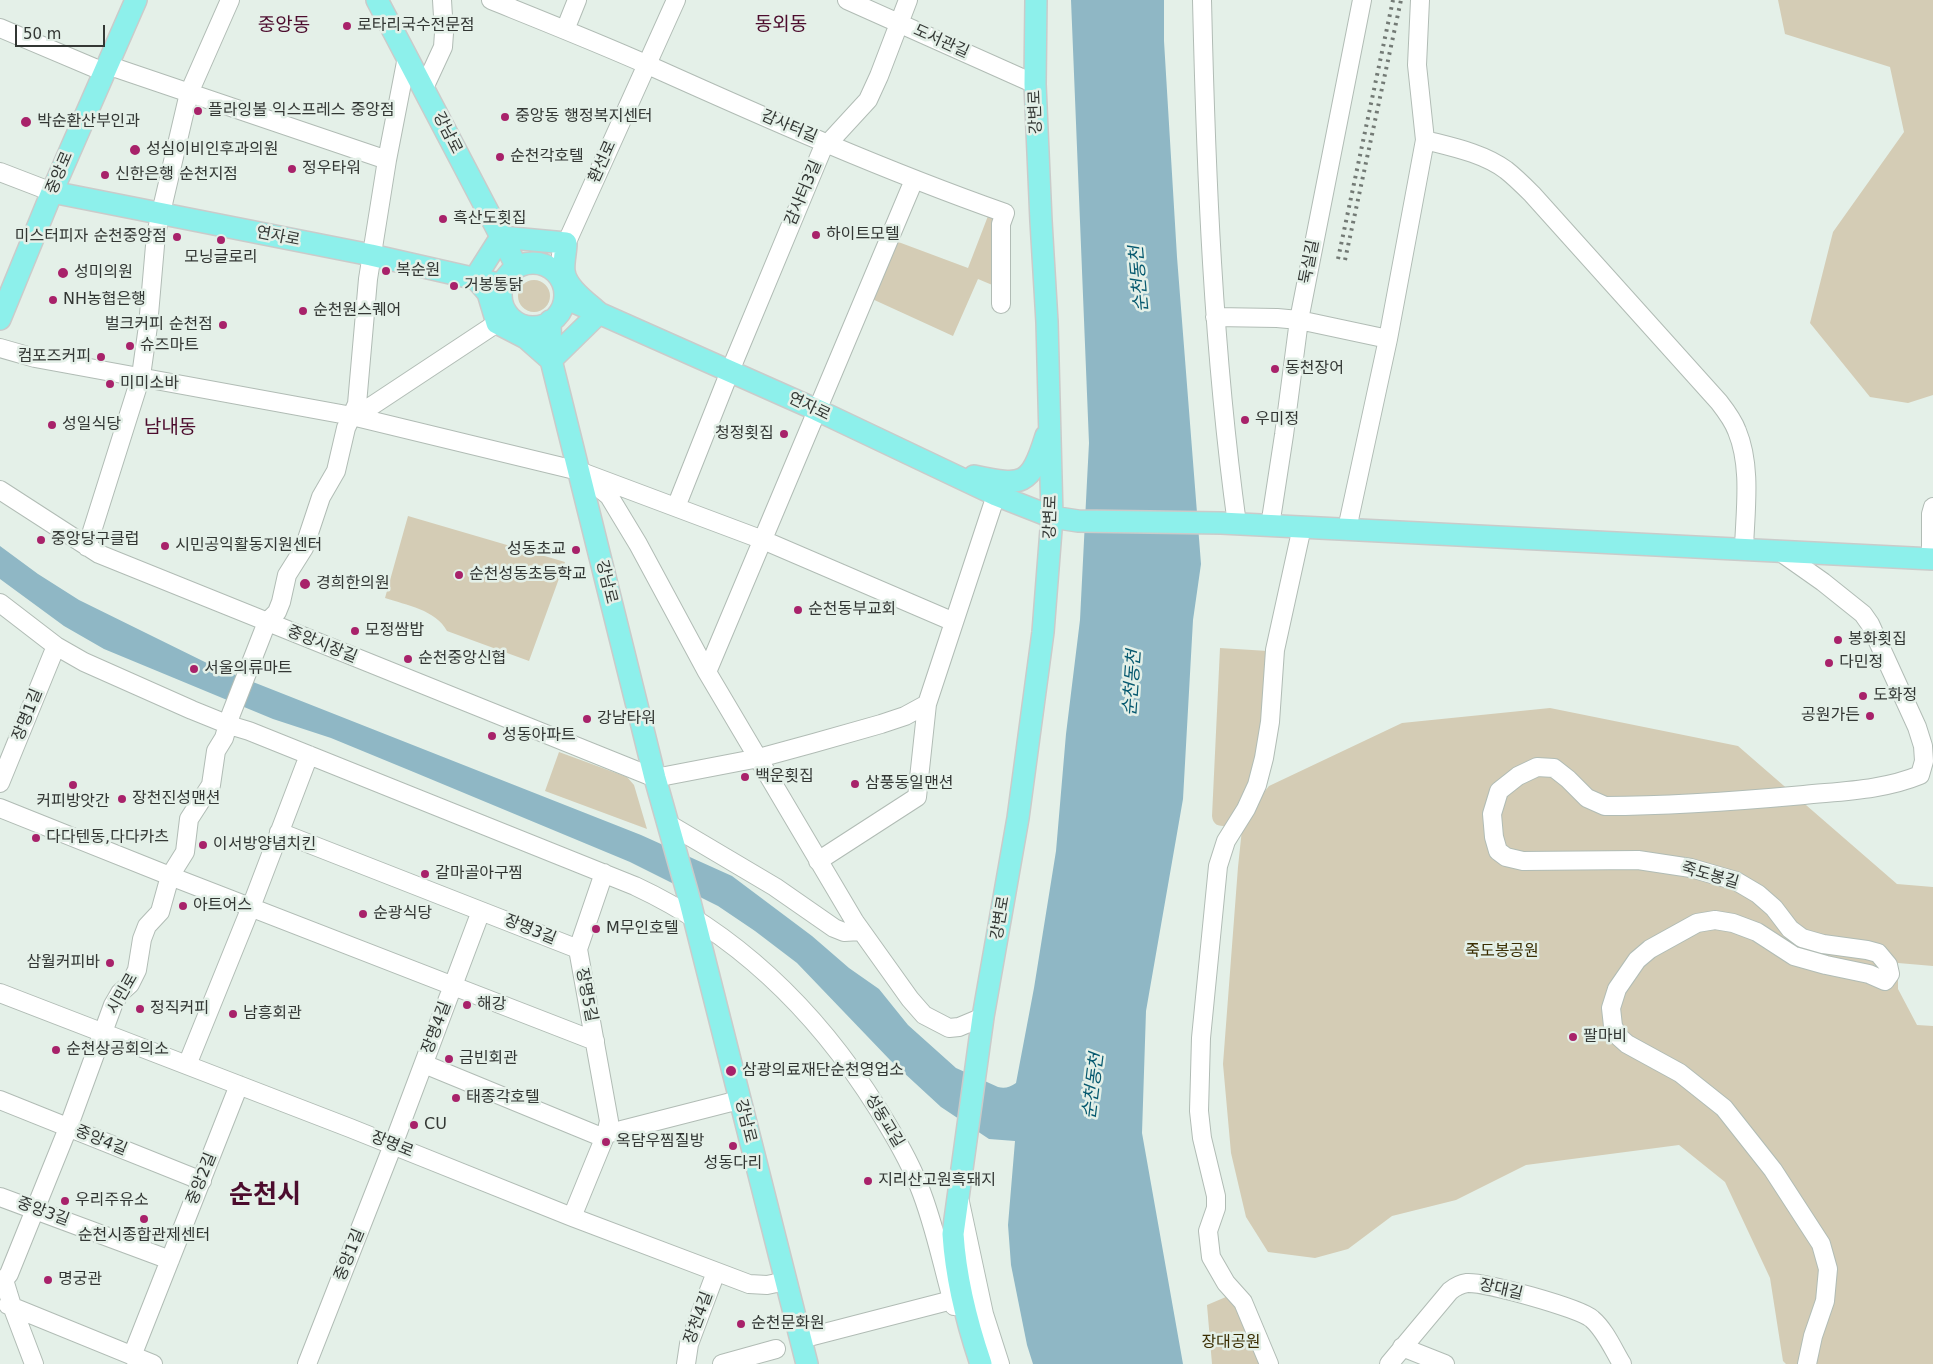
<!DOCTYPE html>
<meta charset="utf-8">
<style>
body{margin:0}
#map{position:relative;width:1933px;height:1364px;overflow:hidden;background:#e4f0e8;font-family:"DejaVu Sans",sans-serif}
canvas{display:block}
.scale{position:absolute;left:15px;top:25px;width:90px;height:22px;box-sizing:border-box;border:2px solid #333734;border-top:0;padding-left:6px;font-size:15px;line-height:18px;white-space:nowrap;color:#333734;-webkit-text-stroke:4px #e4f0e8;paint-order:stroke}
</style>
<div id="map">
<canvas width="1933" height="1364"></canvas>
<div class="scale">50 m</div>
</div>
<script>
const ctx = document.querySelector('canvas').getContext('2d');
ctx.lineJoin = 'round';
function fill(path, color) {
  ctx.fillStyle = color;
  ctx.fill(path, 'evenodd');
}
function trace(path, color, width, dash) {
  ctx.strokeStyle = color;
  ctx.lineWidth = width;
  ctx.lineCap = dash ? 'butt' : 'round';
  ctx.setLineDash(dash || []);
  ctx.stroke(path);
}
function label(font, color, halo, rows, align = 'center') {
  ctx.font = font + ' "DejaVu Sans","Noto Sans KR",sans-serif';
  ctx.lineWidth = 5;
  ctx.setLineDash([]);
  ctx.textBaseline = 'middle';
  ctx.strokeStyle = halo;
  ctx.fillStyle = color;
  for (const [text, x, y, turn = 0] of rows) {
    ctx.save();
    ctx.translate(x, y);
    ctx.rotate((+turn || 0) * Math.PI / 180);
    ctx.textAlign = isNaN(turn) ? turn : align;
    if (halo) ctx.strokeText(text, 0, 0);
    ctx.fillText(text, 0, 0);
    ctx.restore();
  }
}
const green = new Path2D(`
 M 1778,0 L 1933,0 L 1933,395 L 1908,403 L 1870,397 L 1810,323 L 1833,232 L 1904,132 L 1890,67 L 1785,34 Z
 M 988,216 L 995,218 L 997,287 L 978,279 L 953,336 L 870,298 L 893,240 L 968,268 Z
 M518 296a16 16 0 1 1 32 0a16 16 0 1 1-32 0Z
 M 408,516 L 565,562 L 529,661 L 447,631 C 436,610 406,605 385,598 Z
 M 1220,648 L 1268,651 L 1257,775 L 1226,826 C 1218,826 1213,825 1212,816 Z
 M 1550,708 L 1738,746 L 1897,884 L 1933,887 L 1933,966 L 1898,963 L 1898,989 L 1917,1025 L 1933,1026 L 1933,1364 L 1786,1364 L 1783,1361 L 1770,1278 L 1725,1182 L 1679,1145 L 1526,1165 L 1456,1200 L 1392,1216 L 1348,1249 L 1315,1258 L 1268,1252 L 1246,1217 L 1231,1153 L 1223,1064 L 1238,867 L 1242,829 L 1252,807 L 1269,786 L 1402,723 Z
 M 559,752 L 627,777 L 634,785 L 647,829 L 545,791 Z
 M 1233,1294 L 1260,1364 L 1212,1364 L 1207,1305 Z`);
const water = new Path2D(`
 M 1071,0 L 1164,0 L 1164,41 L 1177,257 L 1201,564 L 1193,620 L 1183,799 L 1146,1011 L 1142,1133 L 1183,1364 L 1033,1364 L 1027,1345 L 1011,1265 L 1008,1225 L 1015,1141 L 989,1139 L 941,1107 L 890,1060 L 797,963 L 755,931 L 718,906 L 630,862 L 416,773 L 331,738 L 273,719 L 104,649 L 64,626 L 0,579 L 0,546 L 38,574 L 79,600 L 215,667 L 641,835 L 732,876 L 812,936 L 849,968 L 879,989 L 908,1025 L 956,1068 L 998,1087 C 1005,1089 1010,1087 1016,1083 L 1034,988 L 1056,851 L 1066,734 L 1080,620 L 1087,481 L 1089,443 Z`);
const minor = new Path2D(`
 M 491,0 C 543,21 596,42 648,65 C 766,118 883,170 1005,213 L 1001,224 L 1001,304
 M 847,0 L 1035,84
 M 1202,0 C 1206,175 1213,350 1237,524
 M 0,28 L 104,72
 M 565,30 L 577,0
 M 107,65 L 387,160
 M 424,88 L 443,47 L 444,33 L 442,0
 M 1425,140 C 1452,147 1483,153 1506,170 C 1515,177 1524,186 1532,194 L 1719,402 C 1726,411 1733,420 1737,431 C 1752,467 1745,512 1744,549
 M 0,172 L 52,192
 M 914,180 L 707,672 L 855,922 L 910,999 L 924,1015 L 949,1028 L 959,1027 L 983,1017
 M 561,255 L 676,0
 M 1215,317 L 1277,318 L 1299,320 L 1388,339
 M 0,348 L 35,358 L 352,416 L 579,471 L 763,540 L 954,622
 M 352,416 L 367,409 L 497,323 L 511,317
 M 591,481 L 609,496 L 638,544 L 707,672
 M 0,490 L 99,554 L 655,778 L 759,758 L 814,743 L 881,724 L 905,716 L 927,704 L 996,495
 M 676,507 L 730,371 L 822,150 L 868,100 L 879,76 L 908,0
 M 1270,526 L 1284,435 L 1299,320 L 1362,0
 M 1347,529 L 1388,339 L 1425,140 L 1417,65 L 1420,0
 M 87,547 L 141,376 L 148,326 L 156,234 L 189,93 L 230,0
 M 1779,551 L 1823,582 L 1863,614 L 1870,624 L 1917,727 L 1923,746 L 1924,761 L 1920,775 C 1884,790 1843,791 1804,795 C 1738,801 1671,806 1605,806 L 1587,798 L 1568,779 L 1554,768 L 1537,767 L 1518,776 L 1499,791 L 1492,814 L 1494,837 L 1498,851 L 1506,857 L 1523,861 L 1638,860 L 1691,868 L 1736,881 L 1758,894 L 1774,908 L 1790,929 L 1802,938 L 1823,944 L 1867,950 L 1878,953 L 1888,965 L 1890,974 L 1885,981 L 1869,974 L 1826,965 L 1794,956 L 1757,932 L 1733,923 L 1715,920 L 1697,923 L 1650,949 L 1637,960 L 1617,989 L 1611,1008 L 1613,1026 L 1618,1036 L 1627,1044 L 1680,1073 L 1724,1108 L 1773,1170 L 1821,1244 L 1828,1269 L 1825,1301 L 1813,1336 L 1807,1364
 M 1931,559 L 1931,514 L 1933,507
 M 0,603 L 56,646 L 84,662 L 192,710 L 229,725 L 249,731 L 635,886 C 738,934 818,1013 878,1109 C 893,1134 908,1158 919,1186 C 935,1225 942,1265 954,1306
 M 0,783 L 56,646
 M 0,808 L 170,876 L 595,1041
 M 667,823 L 775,887 L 834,928 L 844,932 L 861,931
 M 279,832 L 578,949
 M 818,861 L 917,797 L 927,704
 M 0,993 L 350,1128 L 572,1217 L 749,1284 L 767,1285 L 786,1281
 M 424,1064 L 604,1138
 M 187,1065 L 251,907 L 309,755
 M 0,1100 L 202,1181
 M 606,1134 L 739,1100
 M 0,1197 L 170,1260
 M 960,1202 L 984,1314 L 1000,1364
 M 572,1217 L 606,1134 L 609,1121 L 578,949 L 604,873
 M 8,1305 L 153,1364
 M 801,1339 L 952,1300
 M 1402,1347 L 1445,1364
 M 132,1356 L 239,1085
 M 34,1364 L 12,1306 L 4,1280 L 9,1274 L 68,1128 L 113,1005 L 120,993 L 130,984 L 137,970 L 142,939 L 147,926 L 160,912 L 170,876 L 185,852 L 189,819 L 211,785 L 216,751 L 224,738 L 231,714 L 267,622 L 277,612 L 281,602 L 287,575 L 304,548 L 321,497 L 336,471 L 346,428 L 357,404 L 368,279 L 387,160 L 407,57
 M 307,1364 L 393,1145 L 481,911
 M 686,1364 L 689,1344 L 716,1272
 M 722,1364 L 776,1349
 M 1269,1364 L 1243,1302 L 1226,1283 L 1211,1257 L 1208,1231 L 1216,1208 L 1216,1196 L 1202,1138 L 1199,1111 L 1201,1038 L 1218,866 L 1226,841 L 1246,809 L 1257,785 L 1264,758 L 1270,722 L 1275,650 L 1302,527
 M 1389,1364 L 1450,1291 C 1456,1286 1460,1284 1467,1283 C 1485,1282 1580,1308 1592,1319 C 1605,1330 1613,1349 1622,1364`);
const major = new Path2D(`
 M 377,0 L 517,267
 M 52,192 L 371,255 L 503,285
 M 501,237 L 566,243 C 566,252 563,262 564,271 C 566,288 587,302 599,313 L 551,360 L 526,338 L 497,323 L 488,293 L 475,278 Z
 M501 295a32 32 0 1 1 64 0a32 32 0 1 1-64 0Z
 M 565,298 L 817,410 L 996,495 L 1052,517 L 1078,521 L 1221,523 L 1933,559
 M 0,319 L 52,192 L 136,0
 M 550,321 L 551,360 L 655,778 L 690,902 L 807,1364
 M 974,476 C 1023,486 1030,487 1046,436
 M 981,1364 C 966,1320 956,1280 953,1234 L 983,1017 L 1018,818 L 1043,632 L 1052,517 L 1047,322 L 1041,221 L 1035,84 L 1036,0`);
const rail = new Path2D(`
 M 1338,259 L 1393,0
 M 1345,260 L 1401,0`);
const markers = [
 [347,26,5,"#a8226a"],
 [198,111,5,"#a8226a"],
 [505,117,5,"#a8226a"],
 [26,122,6,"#a8226a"],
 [135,150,6,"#a8226a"],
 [500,157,5,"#a8226a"],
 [292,169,5,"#a8226a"],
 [105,175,5,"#a8226a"],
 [443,219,5,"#a8226a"],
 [816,235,5,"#a8226a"],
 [177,237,5,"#a8226a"],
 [221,240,5,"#a8226a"],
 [386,271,5,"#a8226a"],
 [63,273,6,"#a8226a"],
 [454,286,5,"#a8226a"],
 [53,300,5,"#a8226a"],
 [303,311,5,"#a8226a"],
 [223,325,5,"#a8226a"],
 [130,346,5,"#a8226a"],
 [101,357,5,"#a8226a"],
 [1275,369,5,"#a8226a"],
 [110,384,5,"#a8226a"],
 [1245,420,5,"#a8226a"],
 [52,425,5,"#a8226a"],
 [784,434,5,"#a8226a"],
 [41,540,5,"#a8226a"],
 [165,546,5,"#a8226a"],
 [576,550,5,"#a8226a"],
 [459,575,5,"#a8226a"],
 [305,584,6,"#a8226a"],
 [798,610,5,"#a8226a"],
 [355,631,5,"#a8226a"],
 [1838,640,5,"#a8226a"],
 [408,659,5,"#a8226a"],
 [1829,663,5,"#a8226a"],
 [194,669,5,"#a8226a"],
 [1863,696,5,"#a8226a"],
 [1870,716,5,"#a8226a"],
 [587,719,5,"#a8226a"],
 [492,736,5,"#a8226a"],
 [745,777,5,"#a8226a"],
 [855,784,5,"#a8226a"],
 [73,785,5,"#a8226a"],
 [122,799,5,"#a8226a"],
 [36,838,5,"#a8226a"],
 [203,845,5,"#a8226a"],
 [425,874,5,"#a8226a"],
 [183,906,5,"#a8226a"],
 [363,914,5,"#a8226a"],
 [596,929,5,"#a8226a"],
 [110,963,5,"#a8226a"],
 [467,1005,5,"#a8226a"],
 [140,1009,5,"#a8226a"],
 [233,1014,5,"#a8226a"],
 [1573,1037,5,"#a8226a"],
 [56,1050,5,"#a8226a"],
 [449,1059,5,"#a8226a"],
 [731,1071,6,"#a8226a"],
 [456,1098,5,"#a8226a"],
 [414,1125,5,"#a8226a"],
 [606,1142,5,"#a8226a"],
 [733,1146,5,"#a8226a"],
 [868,1181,5,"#a8226a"],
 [65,1201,5,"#a8226a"],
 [144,1219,5,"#a8226a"],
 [48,1280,5,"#a8226a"],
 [741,1324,5,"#a8226a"]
];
const poiNames = [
 ["로타리국수전문점",357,26],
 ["플라잉볼 익스프레스 중앙점",208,111],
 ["중앙동 행정복지센터",515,117],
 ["박순환산부인과",37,122],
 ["성심이비인후과의원",146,150],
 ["순천각호텔",510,157],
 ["정우타워",302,169],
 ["신한은행 순천지점",115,175],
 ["흑산도횟집",453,219],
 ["하이트모텔",826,235],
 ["미스터피자 순천중앙점",167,237,"right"],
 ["모닝글로리",221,258,"center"],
 ["복순원",396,271],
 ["성미의원",74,273],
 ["거봉통닭",464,286],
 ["NH농협은행",63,300],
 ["순천원스퀘어",313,311],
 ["벌크커피 순천점",213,325,"right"],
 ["슈즈마트",140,346],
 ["컴포즈커피",91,357,"right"],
 ["동천장어",1285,369],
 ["미미소바",120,384],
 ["우미정",1255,420],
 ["성일식당",62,425],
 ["청정횟집",774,434,"right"],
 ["중앙당구클럽",51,540],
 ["시민공익활동지원센터",175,546],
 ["성동초교",566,550,"right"],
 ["순천성동초등학교",469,575],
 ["경희한의원",316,584],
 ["순천동부교회",808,610],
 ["모정쌈밥",365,631],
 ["봉화횟집",1848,640],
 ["순천중앙신협",418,659],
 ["다민정",1839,663],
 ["서울의류마트",204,669],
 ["도화정",1873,696],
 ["공원가든",1860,716,"right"],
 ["강남타워",597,719],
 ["성동아파트",502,736],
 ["백운횟집",755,777],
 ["삼풍동일맨션",865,784],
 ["장천진성맨션",132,799],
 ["커피방앗간",73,802,"center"],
 ["다다텐동,다다카츠",46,838],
 ["이서방양념치킨",213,845],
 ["갈마골아구찜",435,874],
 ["아트어스",193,906],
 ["순광식당",373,914],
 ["M무인호텔",606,929],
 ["삼월커피바",100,963,"right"],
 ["해강",477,1005],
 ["정직커피",150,1009],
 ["남흥회관",243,1014],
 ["팔마비",1583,1037],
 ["순천상공회의소",66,1050],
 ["금빈회관",459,1059],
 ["삼광의료재단순천영업소",742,1071],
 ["태종각호텔",466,1098],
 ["CU",424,1125],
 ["옥담우찜질방",616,1142],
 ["성동다리",733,1164,"center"],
 ["지리산고원흑돼지",878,1181],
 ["우리주유소",75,1201],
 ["순천시종합관제센터",144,1236,"center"],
 ["명궁관",58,1280],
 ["순천문화원",751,1324]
];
const streetNames = [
 ["도서관길",941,42,24],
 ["강변로",1036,112,-92],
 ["감사터길",789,127,23],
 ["강남로",447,133,63],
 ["환선로",603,162,-66],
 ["중앙로",60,173,-67],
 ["감사터3길",804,193,-67],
 ["연자로",278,237,11],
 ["둑실길",1310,262,-79],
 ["연자로",809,407,25],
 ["강변로",1051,517,-88],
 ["강남로",606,582,76],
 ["중앙시장길",322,645,22],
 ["장명1길",28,715,-68],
 ["죽도봉길",1710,876,16],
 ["강변로",1001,918,-80],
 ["장명3길",530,930,22],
 ["시민로",123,994,-60],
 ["장명5길",586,995,79],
 ["장명4길",437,1028,-69],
 ["강남로",745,1121,76],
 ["성동교길",884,1121,59],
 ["중앙4길",101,1141,22],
 ["장명로",392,1145,22],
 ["중앙2길",202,1179,-68],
 ["중앙3길",43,1212,20],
 ["중앙1길",350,1255,-68],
 ["장대길",1501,1290,13],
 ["장천4길",699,1318,-70]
];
const parkNames = [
 ["죽도봉공원",1502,952],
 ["장대공원",1231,1343]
];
const waterNames = [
 ["순천동천",1140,279,-95],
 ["순천동천",1133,683,-86],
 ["순천동천",1094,1086,-83]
];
const quarterNames = [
 ["동외동",781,25],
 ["중앙동",284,26],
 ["남내동",170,428]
];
const townNames = [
 ["순천시",265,1196]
];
fill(green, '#d4ccb5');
fill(water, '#8fb7c5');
trace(minor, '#b1bcb5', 20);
trace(major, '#cacbca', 24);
trace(minor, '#fff', 18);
trace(major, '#8df0eb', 21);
trace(rail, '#737a75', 4, [2.5, 5]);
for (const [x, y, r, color] of markers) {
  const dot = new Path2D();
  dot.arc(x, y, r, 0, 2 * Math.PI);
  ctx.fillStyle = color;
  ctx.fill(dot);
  trace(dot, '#e4f0e8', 2);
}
label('16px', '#333734', '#e4f0e8', poiNames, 'left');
label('16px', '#333734', '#e4f0e8', streetNames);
label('16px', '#392c00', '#e4f0e8', parkNames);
label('italic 18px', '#06596f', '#e4f0e8', waterNames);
label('19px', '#4c0c2d', '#e4f0e8', quarterNames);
label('bold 26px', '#4c0c2d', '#e4f0e8', townNames);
</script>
